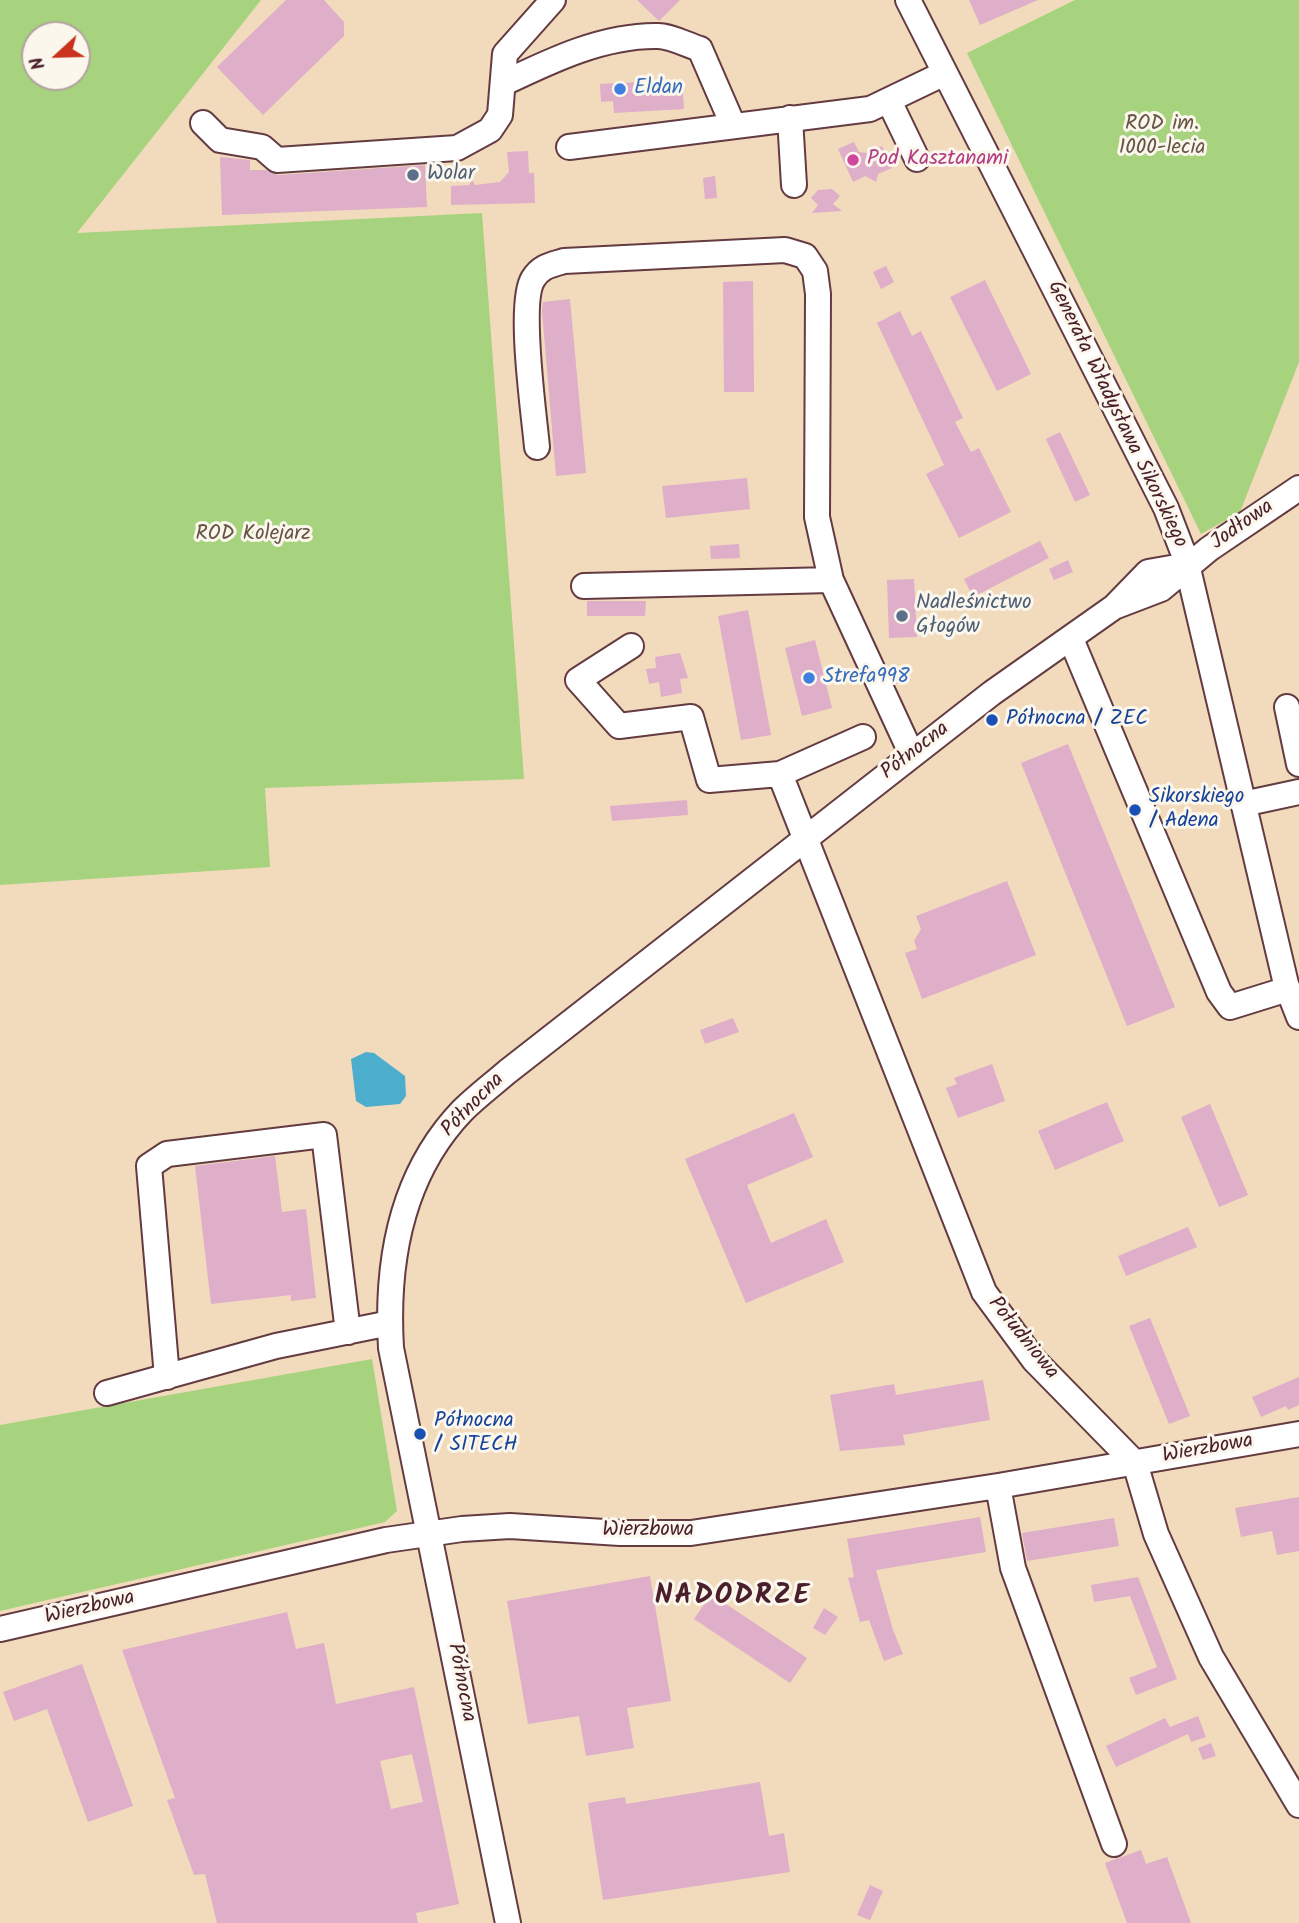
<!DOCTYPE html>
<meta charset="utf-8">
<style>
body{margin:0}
#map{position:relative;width:1299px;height:1923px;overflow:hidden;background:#f1dbbc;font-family:Kalam,sans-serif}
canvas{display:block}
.north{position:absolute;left:21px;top:21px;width:70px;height:70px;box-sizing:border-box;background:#fbf7ec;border:2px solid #b4a19f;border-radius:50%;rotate:248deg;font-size:19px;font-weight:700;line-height:28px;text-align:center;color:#4a1f2b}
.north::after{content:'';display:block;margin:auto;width:24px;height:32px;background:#c8321e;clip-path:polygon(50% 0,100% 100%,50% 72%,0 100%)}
</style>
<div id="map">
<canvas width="1299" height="1923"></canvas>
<div class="north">N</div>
</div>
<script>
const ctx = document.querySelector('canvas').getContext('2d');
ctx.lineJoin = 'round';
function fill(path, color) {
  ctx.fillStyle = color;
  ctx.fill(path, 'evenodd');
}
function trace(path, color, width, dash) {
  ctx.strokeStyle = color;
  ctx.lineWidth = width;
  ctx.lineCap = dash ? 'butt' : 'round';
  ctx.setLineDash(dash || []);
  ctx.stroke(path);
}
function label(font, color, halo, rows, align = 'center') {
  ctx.font = font + ' Kalam,sans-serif';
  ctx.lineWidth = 6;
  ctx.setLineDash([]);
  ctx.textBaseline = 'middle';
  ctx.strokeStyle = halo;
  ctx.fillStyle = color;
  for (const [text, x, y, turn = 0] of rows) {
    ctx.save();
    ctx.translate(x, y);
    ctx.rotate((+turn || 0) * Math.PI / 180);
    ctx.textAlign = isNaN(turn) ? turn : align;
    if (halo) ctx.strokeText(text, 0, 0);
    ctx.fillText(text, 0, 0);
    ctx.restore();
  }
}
const green = new Path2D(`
 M 0,0 L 261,0 L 77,233 L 482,213 L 524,779 L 265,788 L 270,867 L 0,885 ZM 35,35 L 77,35 L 77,77 L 35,77 Z
 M 1075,0 L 1299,0 L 1299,362 L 1240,512 L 1201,534 L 967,53 Z
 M 372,1359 L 397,1511 L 385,1522 L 0,1611 L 0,1425 Z`);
const water = new Path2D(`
 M 366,1052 L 374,1053 L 405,1076 L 406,1096 L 400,1104 L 366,1107 L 356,1101 L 351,1059 Z`);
const building = new Path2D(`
 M 286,0 L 324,0 L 344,22 L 344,36 L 263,115 L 217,67 Z
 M 637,0 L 680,0 L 659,21 Z
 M 969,0 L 1038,0 L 980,25 Z
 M 682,80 L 684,109 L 614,113 L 613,101 L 601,102 L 600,84 Z
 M 854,142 L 859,152 L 867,153 L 882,146 L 892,168 L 878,174 L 876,182 L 865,176 L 853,182 L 838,149 Z
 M 528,151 L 529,173 L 534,173 L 535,203 L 451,205 L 451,186 L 469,185 L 472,180 L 475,185 L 500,182 L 509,172 L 507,152 Z
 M 220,157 L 250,160 L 250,170 L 266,170 L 278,175 L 425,165 L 427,207 L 222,215 Z
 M 715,176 L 717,198 L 705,199 L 703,178 Z
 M 832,189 L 840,196 L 833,204 L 842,211 L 812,213 L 818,205 L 811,198 L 818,190 Z
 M 886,266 L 894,282 L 881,289 L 873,272 Z
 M 985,280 L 1031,374 L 997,391 L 950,297 Z
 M 753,281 L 754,392 L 724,392 L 723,282 Z
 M 570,299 L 586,473 L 556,476 L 542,311 L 543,302 Z
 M 900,311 L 912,336 L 921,331 L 963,418 L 955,422 L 971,452 L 979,448 L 1011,512 L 959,538 L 926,474 L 944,465 L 877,323 Z
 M 1060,432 L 1090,495 L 1075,502 L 1046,439 Z
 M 747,478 L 750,509 L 666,518 L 662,486 Z
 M 1040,541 L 1049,558 L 973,597 L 964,579 Z
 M 739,544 L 740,558 L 711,559 L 710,546 Z
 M 1068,560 L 1073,572 L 1054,580 L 1049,569 Z
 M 914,579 L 917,637 L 889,638 L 887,580 Z
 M 587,601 L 646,601 L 645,616 L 587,616 Z
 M 748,610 L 771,735 L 741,740 L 718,616 Z
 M 815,640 L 832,708 L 802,716 L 785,648 Z
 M 680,653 L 688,678 L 680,679 L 682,693 L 661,697 L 659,682 L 649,684 L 646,669 L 656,668 L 655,657 Z
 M 906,665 L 911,680 L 896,684 L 889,670 Z
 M 1068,744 L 1175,1007 L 1127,1026 L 1021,763 Z
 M 687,800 L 688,815 L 612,821 L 610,806 Z
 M 1007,881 L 1036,955 L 922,999 L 905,953 L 917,949 L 914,941 L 921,929 L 916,916 Z
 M 733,1018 L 739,1032 L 705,1044 L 700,1030 Z
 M 992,1064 L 1005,1101 L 958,1118 L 946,1088 L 957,1084 L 954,1078 Z
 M 1107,1102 L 1124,1141 L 1055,1170 L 1038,1131 Z
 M 1210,1104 L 1248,1195 L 1219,1207 L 1181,1117 Z
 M 794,1113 L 813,1157 L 747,1185 L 771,1243 L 826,1219 L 844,1262 L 746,1303 L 685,1159 Z
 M 275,1156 L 282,1212 L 306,1209 L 316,1298 L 291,1301 L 291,1295 L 211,1304 L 195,1166 Z
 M 1188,1227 L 1197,1247 L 1126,1276 L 1118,1256 Z
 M 1150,1318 L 1190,1416 L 1169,1424 L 1129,1326 Z
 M 1299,1377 L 1299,1405 L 1288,1410 L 1286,1406 L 1261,1417 L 1252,1397 Z
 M 983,1380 L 990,1420 L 903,1435 L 905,1445 L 840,1451 L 830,1395 L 894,1384 L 896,1395 Z
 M 1299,1497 L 1299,1551 L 1277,1555 L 1272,1531 L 1241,1537 L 1235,1508 Z
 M 980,1517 L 986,1552 L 876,1570 L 893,1630 L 903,1654 L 884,1661 L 869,1620 L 860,1622 L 848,1578 L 854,1577 L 847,1539 Z
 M 1114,1518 L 1119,1546 L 1027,1561 L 1022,1533 Z
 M 650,1576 L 671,1701 L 627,1708 L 634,1748 L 586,1756 L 579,1716 L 528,1724 L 507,1601 Z
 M 1138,1577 L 1177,1679 L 1136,1695 L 1129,1678 L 1157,1667 L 1130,1596 L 1094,1602 L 1091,1585 Z
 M 711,1594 L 807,1658 L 790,1683 L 694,1619 Z
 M 824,1608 L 838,1617 L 825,1635 L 813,1628 Z
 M 287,1612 L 296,1649 L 324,1643 L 336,1704 L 414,1687 L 459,1904 L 416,1913 L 418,1923 L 217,1923 L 205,1874 L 194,1875 L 167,1800 L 175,1798 L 122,1650 ZM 412,1754 L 423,1802 L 391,1809 L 380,1761 Z
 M 82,1664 L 133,1806 L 88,1822 L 47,1709 L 14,1721 L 3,1692 Z
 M 1198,1716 L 1206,1737 L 1191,1742 L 1188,1734 L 1116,1767 L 1106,1746 L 1165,1718 L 1170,1727 Z
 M 1211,1743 L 1216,1756 L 1203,1760 L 1198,1748 Z
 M 760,1782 L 769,1836 L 784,1833 L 790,1872 L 603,1900 L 588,1803 L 625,1797 L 626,1804 Z
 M 1141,1850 L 1146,1864 L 1167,1857 L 1191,1923 L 1127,1923 L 1105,1863 Z
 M 870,1885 L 883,1891 L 870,1920 L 857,1915 Z`);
const minor = new Path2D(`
 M 908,0 L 1166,508 L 1186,560 L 1286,984 L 1299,1017
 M 504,83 C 552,60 604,35 658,36 C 671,36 687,45 700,49 L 733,125
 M 889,101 L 917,159
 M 790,118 L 794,185
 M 203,123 L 220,140 L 262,147 L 277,160 L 457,148 L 490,130 L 500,115 L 505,54 L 553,0
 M 569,147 L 870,109 L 945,73
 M 537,447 C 534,414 518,303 533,279 C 541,266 551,265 564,261 L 785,250 L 805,256 L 815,271 L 818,294 L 817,517 L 831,580 L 912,755
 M 584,586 L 831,580
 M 1114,607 L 1161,589 L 1209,549 L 1299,488
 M 1071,639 L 1219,992 L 1230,1007 L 1288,989
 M 631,646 L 578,680 L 619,726 L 691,717 L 709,780 L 780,774 L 984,1292 L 1034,1360 L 1135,1463 L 1156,1534 L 1211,1657 L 1299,1805
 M 1287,707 L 1299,764
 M 780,774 L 863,737
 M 1243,804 L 1299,792
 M 167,1377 L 149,1166 L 167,1154 L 324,1135 L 348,1332
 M 107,1393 L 276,1346 L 390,1323
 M 998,1486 L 1013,1568 L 1114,1844
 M 0,1629 L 386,1540 L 462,1529 L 510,1526 L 620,1533 L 691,1533 L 998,1486 L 1299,1434
 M 508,1923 L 391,1348 C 386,1263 401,1175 462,1111 C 476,1097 492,1085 507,1072 L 992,693 L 1114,607 L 1148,572 L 1188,565`);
const markers = [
 [620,89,7,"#3f7fe0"],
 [853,160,7,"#d1479c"],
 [413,175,7,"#5c6f8a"],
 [902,616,7,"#5c6f8a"],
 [809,678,7,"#3f7fe0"],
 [992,720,7,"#1a4fb4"],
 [1135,810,7,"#1a4fb4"],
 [420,1434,7,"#1a4fb4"]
];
const shopNames = [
 ["Eldan",634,89],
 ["Strefa998",823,678]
];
const parkNames = [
 ["ROD im.",1162,125],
 ["1000-lecia",1162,149],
 ["ROD Kolejarz",253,535]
];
const hotelNames = [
 ["Pod Kasztanami",867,160]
];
const serviceNames = [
 ["Wolar",427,175],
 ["Nadleśnictwo",916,604],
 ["Głogów",916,628]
];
const streetNames = [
 ["Generała Władysława Sikorskiego",1116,415,64],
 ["Jodłowa",1243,526,-35],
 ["Północna",916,752,-38],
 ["Północna",474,1106,-46],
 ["Południowa",1022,1339,51],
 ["Wierzbowa",1208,1450,-10],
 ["Wierzbowa",648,1531],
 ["Wierzbowa",90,1609,-13],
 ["Północna",460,1683,79]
];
const transitNames = [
 ["Północna / ZEC",1006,720],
 ["Sikorskiego",1149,798],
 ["/ Adena",1149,822],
 ["Północna",434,1422],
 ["/ SITECH",434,1446]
];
const districtNames = [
 ["NADODRZE",733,1598]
];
fill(green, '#a7d27e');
fill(water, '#4dadcc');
fill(building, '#dfaec8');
trace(minor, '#633b41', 28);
trace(minor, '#fff', 24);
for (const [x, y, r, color] of markers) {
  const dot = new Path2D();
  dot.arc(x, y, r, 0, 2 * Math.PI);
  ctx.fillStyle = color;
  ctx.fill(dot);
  trace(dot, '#fbf7ec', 2.5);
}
label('21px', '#366cbe', '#fbf7ec', shopNames, 'left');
label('21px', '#654', '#fbf7ec', parkNames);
label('21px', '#b23c85', '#fbf7ec', hotelNames, 'left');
label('21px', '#4e5e75', '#fbf7ec', serviceNames, 'left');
label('21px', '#4a1f2b', '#fbf7ec', streetNames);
label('21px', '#164399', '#fbf7ec', transitNames, 'left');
ctx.letterSpacing = '2px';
label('bold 28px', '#4a1f2b', '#fbf7ec', districtNames);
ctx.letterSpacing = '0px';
</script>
